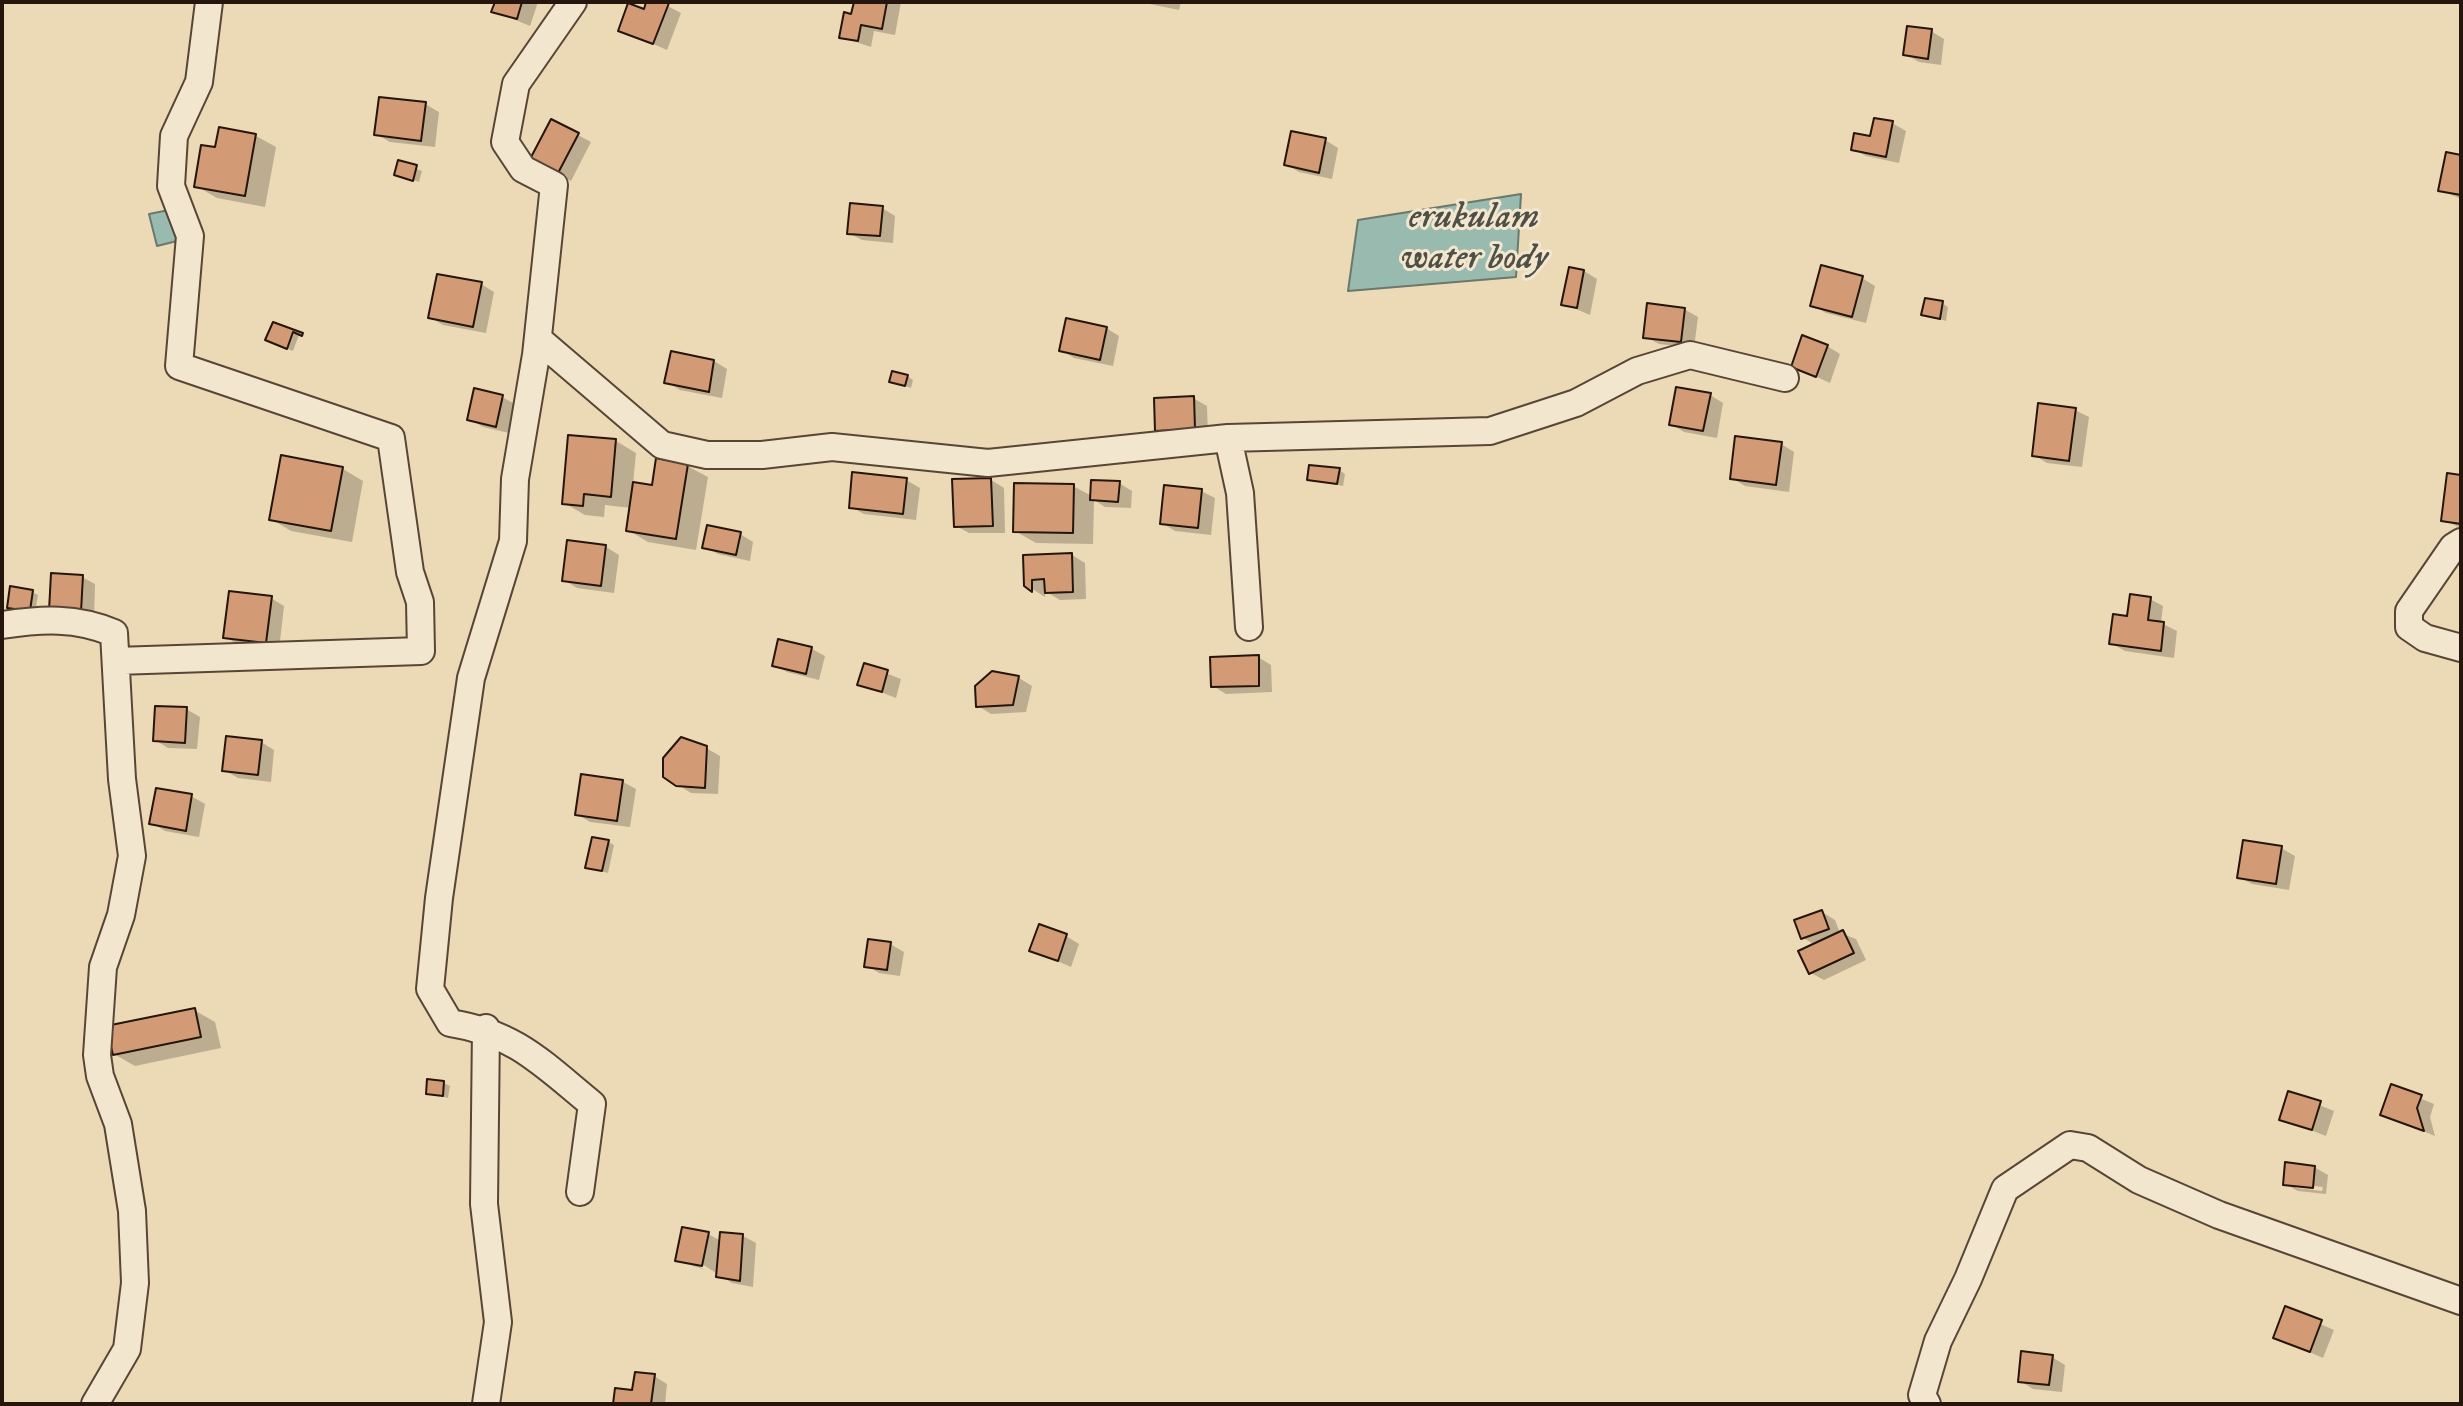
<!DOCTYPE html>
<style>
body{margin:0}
#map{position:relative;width:2463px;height:1406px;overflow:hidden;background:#ecd9b5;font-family:"IM FELL DW Pica",serif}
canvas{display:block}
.frame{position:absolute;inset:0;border:4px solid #25150c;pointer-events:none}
</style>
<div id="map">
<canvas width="2463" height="1406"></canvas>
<div class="frame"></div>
</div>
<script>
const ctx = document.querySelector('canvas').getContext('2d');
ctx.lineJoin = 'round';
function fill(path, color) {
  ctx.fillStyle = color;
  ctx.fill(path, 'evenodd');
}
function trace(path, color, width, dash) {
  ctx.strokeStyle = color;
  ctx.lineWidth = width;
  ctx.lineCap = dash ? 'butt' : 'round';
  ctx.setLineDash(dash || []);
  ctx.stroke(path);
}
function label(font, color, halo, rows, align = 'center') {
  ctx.font = font + ' "IM FELL DW Pica",serif';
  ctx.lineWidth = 6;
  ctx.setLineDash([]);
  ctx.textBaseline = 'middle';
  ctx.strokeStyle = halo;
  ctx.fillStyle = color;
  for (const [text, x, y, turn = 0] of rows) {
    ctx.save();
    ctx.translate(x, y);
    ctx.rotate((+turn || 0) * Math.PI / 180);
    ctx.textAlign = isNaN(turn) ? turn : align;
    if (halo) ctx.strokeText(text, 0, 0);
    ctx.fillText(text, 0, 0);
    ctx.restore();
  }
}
const water = new Path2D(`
 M 1521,194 L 1516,277 L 1348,291 L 1358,220 Z
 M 174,209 L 181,240 L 157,246 L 149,214 Z`);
const shadow = new Path2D(`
 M 497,2 L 538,2 L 530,26 L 494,11 Z
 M 649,2 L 660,2 L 681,13 L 667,50 L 621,30 L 645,12 Z
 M 856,2 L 901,2 L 895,35 L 874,31 L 871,47 L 841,37 L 853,16 Z
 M 1140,2 L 1181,2 L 1179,10 Z
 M 1931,31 L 1944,39 L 1941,65 L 1919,62 L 1905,54 Z
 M 425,104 L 439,112 L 435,147 L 390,142 L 376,134 Z
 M 1892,123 L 1906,131 L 1899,163 L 1866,156 L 1853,149 Z
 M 578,135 L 591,142 L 571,181 L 545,168 Z
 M 256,136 L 276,147 L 265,207 L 217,198 L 196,186 Z
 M 1325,140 L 1338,148 L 1332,179 L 1299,172 L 1286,164 Z
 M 2461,157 L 2461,199 L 2440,190 Z
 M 400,163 L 422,171 L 419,182 L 397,174 Z
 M 882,208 L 895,216 L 893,243 L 862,240 L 849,233 Z
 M 1584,271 L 1597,279 L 1590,315 L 1564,304 Z
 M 1862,278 L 1875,286 L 1866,323 L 1826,313 L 1812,305 Z
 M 481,284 L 494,292 L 486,333 L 443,325 L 430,317 Z
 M 1942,303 L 1948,307 L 1946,321 L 1924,314 Z
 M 1684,309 L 1698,317 L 1694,348 L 1659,344 L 1646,337 Z
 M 274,324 L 299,335 L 293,351 L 273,343 Z
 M 1106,328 L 1119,336 L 1113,366 L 1074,358 L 1061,350 Z
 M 1827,346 L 1840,354 L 1830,383 L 1793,366 Z
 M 714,361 L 727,369 L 722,398 L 680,390 L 667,382 Z
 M 907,376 L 913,380 L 911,388 L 892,381 Z
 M 1710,395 L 1723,403 L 1717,438 L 1684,432 L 1671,424 Z
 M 502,397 L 515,404 L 509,433 L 483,427 L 469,419 Z
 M 1193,398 L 1207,406 L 1208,436 L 1171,437 L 1157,430 Z
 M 2075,410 L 2089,417 L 2082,467 L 2047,463 L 2034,455 Z
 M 570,437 L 616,441 L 636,453 L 633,484 L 653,487 L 687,466 L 708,477 L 696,550 L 648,542 L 628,530 L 631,508 L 605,505 L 604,517 L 585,515 L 564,503 Z
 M 1781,444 L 1794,452 L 1789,492 L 1745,486 L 1732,478 Z
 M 282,458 L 343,469 L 363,481 L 352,542 L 291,531 L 271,519 Z
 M 1339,470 L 1345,474 L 1343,486 L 1309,479 Z
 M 2461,477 L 2461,528 L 2443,520 Z
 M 906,480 L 920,488 L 916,520 L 864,514 L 851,507 Z
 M 991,480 L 1004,488 L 1005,533 L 969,533 L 956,526 Z
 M 1119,483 L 1132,491 L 1131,508 L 1105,507 L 1094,500 L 1093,544 L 1036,543 L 1015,531 L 1073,486 L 1092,496 Z
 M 1201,491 L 1215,498 L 1211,535 L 1175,531 L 1162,523 Z
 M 740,534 L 753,542 L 750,561 L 718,554 L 705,547 Z
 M 606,547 L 619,555 L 614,593 L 577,588 L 564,580 Z
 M 1072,555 L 1085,563 L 1086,599 L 1060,600 L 1045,591 L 1045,597 L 1026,585 L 1025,557 Z
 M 82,577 L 95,584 L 94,619 L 65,617 Z
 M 32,592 L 38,595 L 35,613 L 9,607 Z
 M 271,598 L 284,606 L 279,650 L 239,645 L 225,637 Z
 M 2150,599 L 2163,606 L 2161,623 L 2177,631 L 2174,658 L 2125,651 L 2111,643 L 2129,618 Z
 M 779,642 L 812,649 L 825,656 L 819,680 L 787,672 L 774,665 Z
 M 1258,657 L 1271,665 L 1272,692 L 1226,694 L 1213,686 Z
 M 865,665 L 901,679 L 896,698 L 860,684 Z
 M 1019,678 L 1032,686 L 1026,712 L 991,714 L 978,706 Z
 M 186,709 L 200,717 L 197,749 L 168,748 L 155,740 Z
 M 261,742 L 274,750 L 271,782 L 238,778 L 224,770 Z
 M 706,748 L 720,756 L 718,794 L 691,793 L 677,784 Z
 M 583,776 L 623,782 L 636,789 L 630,827 L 590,822 L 577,814 Z
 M 191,796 L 205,804 L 199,837 L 165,831 L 152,823 Z
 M 608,842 L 614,845 L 608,873 L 587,867 Z
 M 2281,848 L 2295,856 L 2289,890 L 2252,884 L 2239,877 Z
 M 1822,912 L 1835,920 L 1840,933 L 1856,939 L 1866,960 L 1824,980 L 1811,973 L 1815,945 L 1802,937 Z
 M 1066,936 L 1079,944 L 1071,967 L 1032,950 Z
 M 890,944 L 904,952 L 900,976 L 879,973 L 866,965 Z
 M 194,1010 L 215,1022 L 221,1048 L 135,1066 L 114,1054 Z
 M 444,1083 L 450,1086 L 448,1098 L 428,1093 Z
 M 2392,1087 L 2434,1104 L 2430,1117 L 2435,1136 L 2382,1114 Z
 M 2290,1093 L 2334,1111 L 2326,1136 L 2282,1119 Z
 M 2314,1167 L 2328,1175 L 2326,1194 L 2298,1191 L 2285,1184 ZM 2296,1184 L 2323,1187 L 2322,1191 L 2296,1188 Z
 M 708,1234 L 721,1241 L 743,1236 L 756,1243 L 753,1287 L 732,1283 L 694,1259 L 692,1263 L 705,1270 L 677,1260 Z
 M 2286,1309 L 2334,1330 L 2323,1358 L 2275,1337 Z
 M 2052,1357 L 2065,1365 L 2062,1392 L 2033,1389 L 2020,1381 Z
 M 654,1376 L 667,1384 L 665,1404 L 615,1404 Z`);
const building = new Path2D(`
 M 495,2 L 522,2 L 517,19 L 491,12 Z
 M 646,2 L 669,3 L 653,44 L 618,31 L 628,3 L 644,9 Z
 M 854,2 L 887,2 L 882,29 L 861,25 L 858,41 L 839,38 L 844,12 L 851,14 Z
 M 1907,26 L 1932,29 L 1928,59 L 1903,55 Z
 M 379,97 L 426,102 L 421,141 L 374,135 Z
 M 1874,118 L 1893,121 L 1886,157 L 1851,150 L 1854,133 L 1870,136 Z
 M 551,119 L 579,133 L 557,175 L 529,161 Z
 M 219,127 L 256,134 L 245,196 L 194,187 L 201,145 L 215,147 Z
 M 1291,131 L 1326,138 L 1319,173 L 1284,165 Z
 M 2446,152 L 2461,155 L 2461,195 L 2438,191 Z
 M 398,160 L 417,165 L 413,181 L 394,175 Z
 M 850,203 L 883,206 L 880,236 L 847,234 Z
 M 1821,265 L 1863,276 L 1852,317 L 1810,306 Z
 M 1569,267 L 1584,270 L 1577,308 L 1561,305 Z
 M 437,274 L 482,282 L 473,327 L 428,318 Z
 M 1925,298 L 1943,301 L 1940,319 L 1921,315 Z
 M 1647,303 L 1685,308 L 1681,342 L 1643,338 Z
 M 1066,318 L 1107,327 L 1100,360 L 1059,351 Z
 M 273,322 L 303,333 L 302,336 L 293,332 L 287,349 L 265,340 Z
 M 1802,335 L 1828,345 L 1816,377 L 1791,367 Z
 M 671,351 L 714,360 L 709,392 L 664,383 Z
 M 892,371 L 908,375 L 905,386 L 889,382 Z
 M 1676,387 L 1711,393 L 1703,431 L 1669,425 Z
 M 474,388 L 503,395 L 496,427 L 467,420 Z
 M 1194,396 L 1195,429 L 1155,431 L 1154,398 Z
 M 2038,403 L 2076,408 L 2069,461 L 2032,456 Z
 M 568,435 L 616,439 L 611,497 L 584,494 L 583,506 L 562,504 Z
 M 1735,436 L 1782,442 L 1776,485 L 1730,479 Z
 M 281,455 L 343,467 L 331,531 L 269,520 Z
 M 656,458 L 688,464 L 676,539 L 626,531 L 633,482 L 652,485 Z
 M 1309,465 L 1340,468 L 1337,484 L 1307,480 Z
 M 852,472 L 907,478 L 903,514 L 849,508 Z
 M 2447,473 L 2461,475 L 2461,524 L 2441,521 Z
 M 991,478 L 993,526 L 954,527 L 952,479 Z
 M 1091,480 L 1120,481 L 1118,502 L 1090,500 Z
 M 1014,483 L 1074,484 L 1073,533 L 1013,532 Z
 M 1164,485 L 1202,489 L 1198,528 L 1160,524 Z
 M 707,525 L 741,532 L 736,555 L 702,548 Z
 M 567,540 L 606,545 L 601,586 L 562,581 Z
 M 1072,553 L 1073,592 L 1045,593 L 1044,579 L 1032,580 L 1032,592 L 1024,586 L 1023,555 Z
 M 51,573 L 83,575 L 81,612 L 49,611 Z
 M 10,586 L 33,590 L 30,611 L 7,608 Z
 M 229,591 L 272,596 L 266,643 L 223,638 Z
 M 2130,594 L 2151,597 L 2148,620 L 2164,622 L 2161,651 L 2109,644 L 2113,614 L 2127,616 Z
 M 778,639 L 812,647 L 806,674 L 772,666 Z
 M 1259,655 L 1259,686 L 1211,687 L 1210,657 Z
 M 864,663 L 888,670 L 882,692 L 857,685 Z
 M 992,671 L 1019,676 L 1013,705 L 976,707 L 975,686 Z
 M 155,706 L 187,707 L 185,743 L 153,741 Z
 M 226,736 L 262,740 L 258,775 L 222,771 Z
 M 681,737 L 707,746 L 705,788 L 676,786 L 663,777 L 663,758 Z
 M 581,774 L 623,780 L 617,821 L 575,815 Z
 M 156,788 L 192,794 L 186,831 L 149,824 Z
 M 592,837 L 609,840 L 602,871 L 585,868 Z
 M 2243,840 L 2282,846 L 2276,884 L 2237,878 Z
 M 1822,910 L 1829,929 L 1801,939 L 1794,920 Z
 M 1039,924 L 1067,934 L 1058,961 L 1029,951 Z
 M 1843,930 L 1854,953 L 1809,974 L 1798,951 Z
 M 868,939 L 891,942 L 887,970 L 864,967 Z
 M 195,1008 L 201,1037 L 113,1055 L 106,1026 Z
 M 427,1079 L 444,1081 L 443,1096 L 426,1094 Z
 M 2391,1084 L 2422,1095 L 2417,1108 L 2424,1131 L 2380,1115 Z
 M 2288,1091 L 2321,1101 L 2312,1130 L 2279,1120 Z
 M 2285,1162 L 2315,1166 L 2313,1188 L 2283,1185 Z
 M 682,1227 L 709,1232 L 702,1266 L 675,1261 Z
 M 720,1232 L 743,1234 L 740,1281 L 716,1277 Z
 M 2285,1306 L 2322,1320 L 2310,1352 L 2273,1338 Z
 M 2021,1351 L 2053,1355 L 2049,1385 L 2018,1382 Z
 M 635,1372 L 655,1374 L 651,1404 L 613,1404 L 615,1388 L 632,1390 Z`);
const street = new Path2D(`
 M 573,2 L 516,84 L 505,142 L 523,169 L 554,185 L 536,355 L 515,479 L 513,541 L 471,678 L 439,898 L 430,989 L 450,1023 C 515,1033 543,1064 592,1104 L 580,1192
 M 538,339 L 662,445 L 707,455 L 762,455 L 832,447 L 988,463 L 1228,438 L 1240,493 L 1249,627
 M 1228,438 L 1490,431 L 1576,403 L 1637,371 L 1690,355 L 1785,378
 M 2461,542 L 2453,547 L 2409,611 L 2409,627 L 2425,638 L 2461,648
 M 2,625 C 42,619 76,617 114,633 L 122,779 L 132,856 L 121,915 L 103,967 L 97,1055 L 100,1076 L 118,1124 L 132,1211 L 135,1283 L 127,1349 L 95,1404
 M 116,661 L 421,651 L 420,602 L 410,572 L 391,438 L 179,366 L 190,236 L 171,186 L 174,136 L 199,82 L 209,2
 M 486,1028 L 484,1204 L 498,1322 L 486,1404
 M 1927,1404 L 1922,1395 L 1938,1341 L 1968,1279 L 2005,1189 L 2070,1145 L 2088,1148 L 2139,1180 L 2219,1215 L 2461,1301`);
const waterNames = [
 ["erukulam",1474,220],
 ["water body",1474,261]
];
fill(water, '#99baae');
trace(water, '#6b786d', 2);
fill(shadow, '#0003');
fill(building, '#d29b75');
trace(building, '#25150c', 2);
trace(street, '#574636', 30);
trace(street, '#f3e6cf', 26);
label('italic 36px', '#4e4f45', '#f3e6cf', waterNames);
</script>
